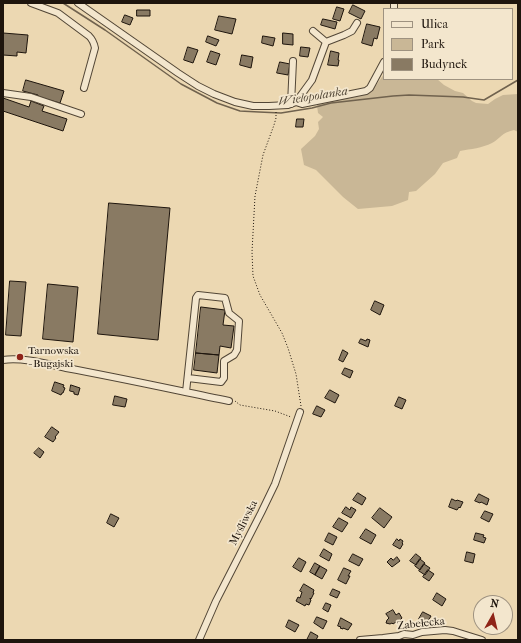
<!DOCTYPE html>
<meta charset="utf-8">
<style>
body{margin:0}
#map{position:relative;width:521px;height:643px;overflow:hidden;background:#ecd8b2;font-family:"IM FELL French Canon",serif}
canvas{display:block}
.frame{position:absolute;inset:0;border:4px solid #1e150d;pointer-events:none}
.legend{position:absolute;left:383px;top:8px;width:130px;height:72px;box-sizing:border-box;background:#f3e6cd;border:1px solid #9e9280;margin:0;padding:5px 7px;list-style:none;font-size:12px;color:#1e150d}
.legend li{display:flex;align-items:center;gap:8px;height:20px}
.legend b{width:20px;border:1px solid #9e9280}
.north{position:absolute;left:473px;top:595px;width:40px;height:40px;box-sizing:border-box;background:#f3e6cd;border:1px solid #9e9280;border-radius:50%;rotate:8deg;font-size:11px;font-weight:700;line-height:16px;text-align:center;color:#1e150d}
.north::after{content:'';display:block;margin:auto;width:14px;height:18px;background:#8f2418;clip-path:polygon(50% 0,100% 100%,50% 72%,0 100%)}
</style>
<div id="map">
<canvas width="521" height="643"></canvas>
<div class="frame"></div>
<ul class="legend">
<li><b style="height:5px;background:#f3e6cd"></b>Ulica</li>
<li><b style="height:11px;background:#c9b796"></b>Park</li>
<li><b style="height:11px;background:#897a63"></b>Budynek</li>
</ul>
<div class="north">N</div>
</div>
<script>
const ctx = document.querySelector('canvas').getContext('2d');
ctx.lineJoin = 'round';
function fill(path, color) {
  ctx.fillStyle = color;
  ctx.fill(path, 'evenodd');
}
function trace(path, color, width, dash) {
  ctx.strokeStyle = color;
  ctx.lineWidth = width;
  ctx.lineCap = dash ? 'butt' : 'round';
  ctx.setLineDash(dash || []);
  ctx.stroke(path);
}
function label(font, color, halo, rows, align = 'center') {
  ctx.font = font + ' "IM FELL French Canon",serif';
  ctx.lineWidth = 3.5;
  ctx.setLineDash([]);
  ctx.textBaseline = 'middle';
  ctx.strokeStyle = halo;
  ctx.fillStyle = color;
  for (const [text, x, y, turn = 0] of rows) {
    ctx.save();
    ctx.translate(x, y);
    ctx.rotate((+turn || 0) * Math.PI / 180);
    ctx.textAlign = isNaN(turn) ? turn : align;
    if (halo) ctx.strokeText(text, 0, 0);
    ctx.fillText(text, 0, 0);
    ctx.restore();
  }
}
const green = new Path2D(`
 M 384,74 L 384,79 L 437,79 L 444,85 L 455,91 L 463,93 L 472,101 L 476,103 L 488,104 L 495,99 L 503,95 L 518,94 L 518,132 L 514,130 C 501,133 501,138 492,143 C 482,148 471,149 460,151 L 457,158 L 443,163 L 435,174 L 416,191 L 409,192 L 408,200 L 392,206 L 358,209 L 343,197 L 316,170 L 304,165 L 301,149 L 315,136 L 319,129 L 318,122 L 323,117 L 318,113 L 317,105 L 325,102 L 361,96 L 372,91 Z`);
const stream = new Path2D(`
 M 63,3 L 105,30 L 181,84 L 217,103 L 240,111 L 259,112 L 281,113 L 312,108 L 331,103 L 393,96 L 409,95 L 463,97 L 484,100 L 518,80`);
const building = new Path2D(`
 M 353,5 L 365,11 L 361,19 L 349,13 Z
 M 337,7 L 344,9 L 340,21 L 333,19 Z
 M 137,10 L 150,10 L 150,16 L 137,16 Z
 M 125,15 L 133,18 L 130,25 L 122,22 Z
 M 219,16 L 236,19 L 232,34 L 215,30 Z
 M 323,19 L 337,22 L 335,29 L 321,25 Z
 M 367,24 L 380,27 L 377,39 L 374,38 L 372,46 L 362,43 Z
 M 3,33 L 28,35 L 26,53 L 17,52 L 17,56 L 3,55 Z
 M 283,33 L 293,34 L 293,45 L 283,44 Z
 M 208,36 L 219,40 L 216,46 L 206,42 Z
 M 263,36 L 275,38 L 273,46 L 262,43 Z
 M 188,47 L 198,50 L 193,63 L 184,60 Z
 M 301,47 L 310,48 L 308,57 L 300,56 Z
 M 211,51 L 220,54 L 216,65 L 207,62 Z
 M 331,51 L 339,53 L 338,60 L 339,60 L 338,66 L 328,65 Z
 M 242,55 L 253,57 L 251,68 L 240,65 Z
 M 280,62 L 290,64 L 288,75 L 277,73 Z
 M 26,80 L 64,91 L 60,103 L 38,97 L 38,95 L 23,91 Z
 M 3,98 L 29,107 L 31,101 L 44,106 L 42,111 L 67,119 L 63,131 L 3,111 Z
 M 297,119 L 304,119 L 303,127 L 296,127 Z
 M 109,203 L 170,208 L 158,340 L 98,334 Z
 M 10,281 L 26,282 L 21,336 L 6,335 Z
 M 48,284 L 78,287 L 73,342 L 43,339 Z
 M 375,301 L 384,305 L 380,315 L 371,310 Z
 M 201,307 L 225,310 L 223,325 L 234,326 L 231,348 L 220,346 L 219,355 L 196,353 Z
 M 361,339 L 366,341 L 367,339 L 370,340 L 368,347 L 359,343 Z
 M 343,350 L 348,353 L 343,362 L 339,360 Z
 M 196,353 L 219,355 L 217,373 L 194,370 Z
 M 345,368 L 353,371 L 350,378 L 342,374 Z
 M 55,382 L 64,385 L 63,387 L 65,388 L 63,393 L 62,393 L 61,395 L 52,391 Z
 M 71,385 L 80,388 L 78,395 L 74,394 L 74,392 L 70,391 Z
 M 330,390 L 339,395 L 335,403 L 325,398 Z
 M 115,396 L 127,399 L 125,407 L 113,405 Z
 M 399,397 L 406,400 L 402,409 L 395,406 Z
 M 317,406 L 325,410 L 321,417 L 313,414 Z
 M 52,427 L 59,432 L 55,437 L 56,438 L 53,442 L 45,437 Z
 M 39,448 L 44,452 L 40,458 L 34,453 Z
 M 358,493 L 366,498 L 362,505 L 353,500 Z
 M 479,494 L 489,499 L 487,505 L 481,502 L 480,503 L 475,501 Z
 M 452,499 L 456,501 L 457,500 L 463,502 L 460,508 L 459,507 L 457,510 L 449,507 Z
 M 346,507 L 350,510 L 351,507 L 356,510 L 351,518 L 342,513 Z
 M 380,508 L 392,517 L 384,528 L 372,518 Z
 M 485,511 L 493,514 L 489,522 L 481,518 Z
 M 111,514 L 119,518 L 114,527 L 107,523 Z
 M 339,518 L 348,523 L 342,532 L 333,527 Z
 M 366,529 L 376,535 L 371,544 L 360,538 Z
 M 329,533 L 337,537 L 333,545 L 325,541 Z
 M 476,533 L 484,535 L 483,537 L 486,538 L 484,543 L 474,540 Z
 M 397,539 L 399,541 L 400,539 L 403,541 L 402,543 L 403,544 L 400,549 L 393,545 Z
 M 324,549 L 332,554 L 329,561 L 320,556 Z
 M 467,552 L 475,554 L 473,563 L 465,561 Z
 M 353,554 L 363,559 L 359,566 L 349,561 Z
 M 416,554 L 421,558 L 416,565 L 410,561 Z
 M 397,557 L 400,561 L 392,567 L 387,562 L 391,558 L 393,560 Z
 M 299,558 L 306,562 L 301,572 L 293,567 Z
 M 420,559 L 425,563 L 420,570 L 415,566 Z
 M 315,563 L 320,566 L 315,575 L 310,572 Z
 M 424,564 L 430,568 L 425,575 L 419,571 Z
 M 320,566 L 327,570 L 322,579 L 315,575 Z
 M 344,568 L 351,571 L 348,576 L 350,576 L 346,584 L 338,580 Z
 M 428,570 L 434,574 L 429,581 L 423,577 Z
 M 304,584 L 314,590 L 313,593 L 314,593 L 311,599 L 310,598 L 310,599 L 311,600 L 309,605 L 306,604 L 305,606 L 296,601 L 298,597 L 300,598 L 302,592 L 300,591 Z
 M 333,589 L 340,592 L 337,598 L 330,595 Z
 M 437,593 L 446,599 L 442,606 L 433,600 Z
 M 326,603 L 331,605 L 328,612 L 323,609 Z
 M 393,610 L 396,615 L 399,613 L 402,618 L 399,621 L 398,623 L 396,622 L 393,624 L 392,623 L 390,624 L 386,623 L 387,620 L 389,618 L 386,614 Z
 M 423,612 L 431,616 L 427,623 L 419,619 Z
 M 317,617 L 327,621 L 323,629 L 314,623 Z
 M 341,618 L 352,624 L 348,630 L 343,628 L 343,629 L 340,628 L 341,627 L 338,626 Z
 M 289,620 L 299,625 L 295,632 L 286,627 Z
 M 311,632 L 318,636 L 316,640 L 307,640 Z`);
const path = new Path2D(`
 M 276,112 L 276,118 L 274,125 L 263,155 L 255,196 L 252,252 L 253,276 L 260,295 L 282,333 L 288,348 L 296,374 L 301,406
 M 235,401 L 240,405 L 275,411 L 291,417`);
const minor = new Path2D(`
 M 31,3 L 58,13 L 89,36 C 93,40 94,43 95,48 L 84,88
 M 78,3 L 178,73 L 198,86 L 214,94 L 235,102 L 253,106 L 269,106 L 288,105 L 296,102 L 312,80 L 326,42 L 344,35 L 352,31 L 357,23
 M 394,9 L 394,3
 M 313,31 L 326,42
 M 3,93 L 31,97 L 81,114
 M 296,102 L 302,104 L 366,91 L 370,88 L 384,62
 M 291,104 L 293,61
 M 3,360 C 22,357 47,364 66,368 C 121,378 175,390 229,401
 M 186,392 L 196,298 L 198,295 L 225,298 L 229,313 L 239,321 L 237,350 L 234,355 L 224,361 L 224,378 L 221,382 L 188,378
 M 199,640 L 216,601 L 261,513 L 275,484 L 300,412
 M 360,640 L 383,638 L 399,636 L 404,634 L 413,635 L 422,632 L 445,630 L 453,631 L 482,640`);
const markers = [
 [20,357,4,"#8f2418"]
];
const poiNames = [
 ["Tarnowska",28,351],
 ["- Bugajski",28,364]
];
const streetNames = [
 ["Myśliwska",244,523,-63],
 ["Zabełecka",421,624,-6]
];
const waterNames = [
 ["Wielopolanka",313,97,-9]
];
fill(green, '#c9b796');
trace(stream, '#70624e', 1.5);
fill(building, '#897a63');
trace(building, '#1e150d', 1);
trace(minor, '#524636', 8);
trace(path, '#1e150d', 1, [1, 2]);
trace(minor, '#f3e6cd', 6);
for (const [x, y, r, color] of markers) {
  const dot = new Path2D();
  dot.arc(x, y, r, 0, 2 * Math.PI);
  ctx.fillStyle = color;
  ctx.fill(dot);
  trace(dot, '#f3e6cd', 1.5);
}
label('11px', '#1e150d', '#f3e6cd', poiNames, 'left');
label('11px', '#1e150d', '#f3e6cd', streetNames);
label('italic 12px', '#544939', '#f3e6cd', waterNames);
</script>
